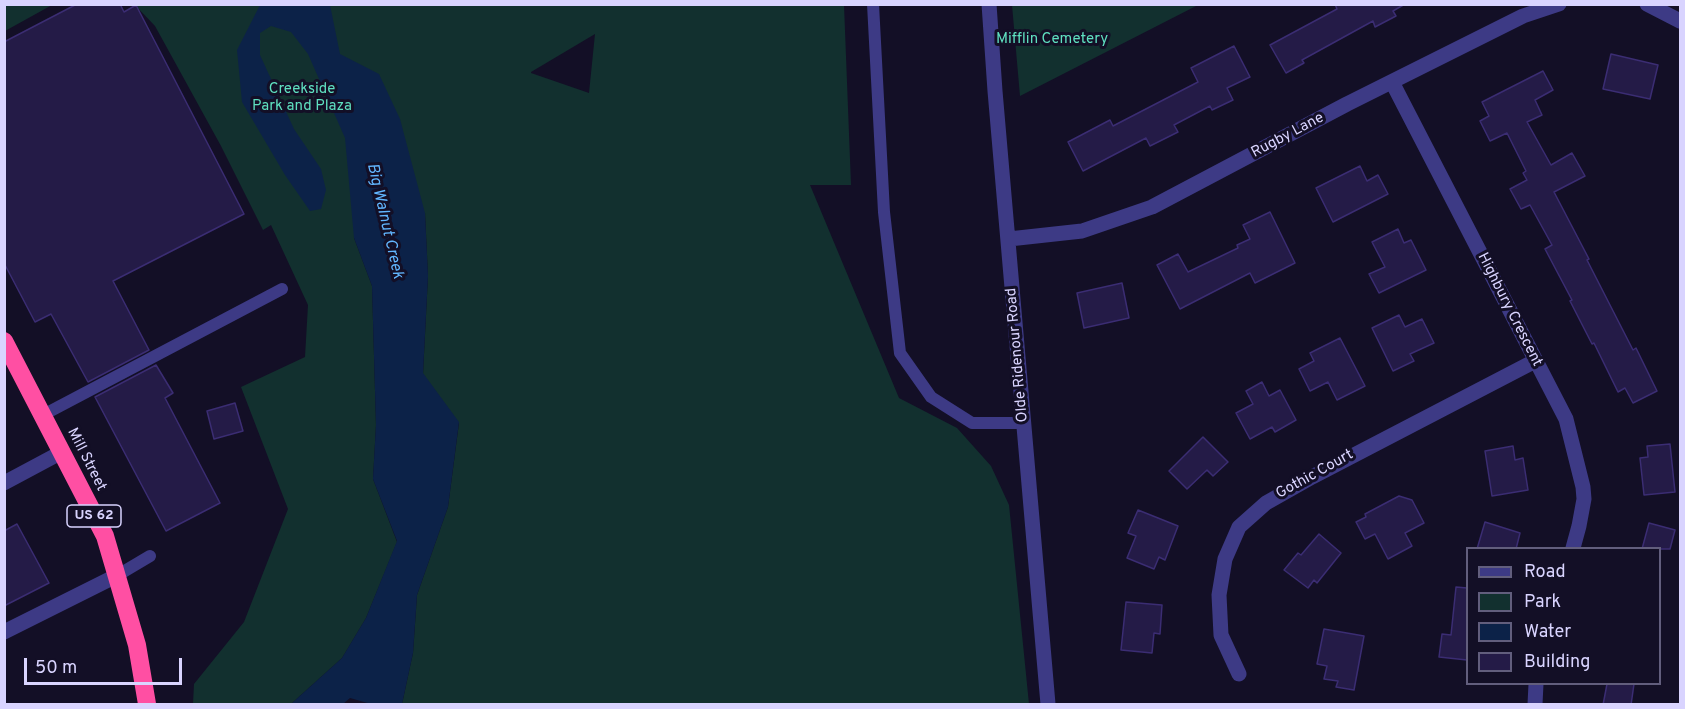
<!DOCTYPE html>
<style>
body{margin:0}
#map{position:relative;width:1685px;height:709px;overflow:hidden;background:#130f26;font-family:Overpass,sans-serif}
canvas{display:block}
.frame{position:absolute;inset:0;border:6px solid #d9d4ff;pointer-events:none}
.legend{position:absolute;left:1466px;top:547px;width:195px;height:138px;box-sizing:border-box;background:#130f26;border:2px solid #625e7d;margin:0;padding:8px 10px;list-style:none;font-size:18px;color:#d9d4ff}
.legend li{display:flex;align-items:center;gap:12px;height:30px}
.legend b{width:30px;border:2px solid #625e7d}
.scale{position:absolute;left:24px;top:658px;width:158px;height:27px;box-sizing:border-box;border:3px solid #d9d4ff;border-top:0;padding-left:8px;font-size:18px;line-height:21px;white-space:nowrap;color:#d9d4ff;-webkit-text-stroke:4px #130f26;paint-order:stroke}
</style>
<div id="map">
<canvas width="1685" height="709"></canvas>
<div class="frame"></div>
<ul class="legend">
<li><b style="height:8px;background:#3d3a85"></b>Road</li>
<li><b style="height:16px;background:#12302f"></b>Park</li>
<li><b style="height:16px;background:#0c2248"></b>Water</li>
<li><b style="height:16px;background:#241b47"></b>Building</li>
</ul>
<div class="scale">50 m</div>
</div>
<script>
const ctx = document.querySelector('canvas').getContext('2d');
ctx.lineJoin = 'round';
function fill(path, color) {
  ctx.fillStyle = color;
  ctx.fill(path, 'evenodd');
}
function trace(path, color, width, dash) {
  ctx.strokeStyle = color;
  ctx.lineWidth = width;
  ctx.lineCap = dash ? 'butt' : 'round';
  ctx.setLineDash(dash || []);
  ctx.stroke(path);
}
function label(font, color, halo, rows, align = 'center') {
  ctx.font = font + ' Overpass,sans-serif';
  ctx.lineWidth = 6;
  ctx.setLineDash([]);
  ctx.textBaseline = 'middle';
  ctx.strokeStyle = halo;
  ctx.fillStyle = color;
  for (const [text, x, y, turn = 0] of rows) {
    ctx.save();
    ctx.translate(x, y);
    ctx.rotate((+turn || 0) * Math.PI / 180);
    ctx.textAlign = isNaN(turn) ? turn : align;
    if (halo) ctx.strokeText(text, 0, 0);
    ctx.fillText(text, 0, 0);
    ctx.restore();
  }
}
const green = new Path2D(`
 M 5,4 L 52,4 L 52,5 L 5,31 Z
 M 135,5 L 844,5 L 851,185 L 810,185 L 899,398 L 957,428 L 991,466 L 1009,505 L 1029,704 L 402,704 L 413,653 L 417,595 L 448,507 L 459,423 L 423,374 L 428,276 L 425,213 L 354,238 L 372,286 L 376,425 L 373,479 L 397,542 L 366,618 L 342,658 L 291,704 L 193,704 L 194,684 L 244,622 L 288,509 L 241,387 L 305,357 L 308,305 L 271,225 L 263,230 L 221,146 L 155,26 ZM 595,34 L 589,93 L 531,73 L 531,72 Z
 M 1012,5 L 1012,4 L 1198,5 L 1020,96 Z`);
const water = new Path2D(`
 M 260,5 L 330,5 L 340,54 L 379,74 L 400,119 L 425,213 L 428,276 L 423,373 L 459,422 L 448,507 L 417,595 L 413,653 L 402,704 L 371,704 L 350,698 L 343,704 L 291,704 L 342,658 L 366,618 L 397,541 L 373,479 L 376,425 L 372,286 L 354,238 L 345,138 L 308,54 L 291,32 L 271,26 L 260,33 L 260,55 L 294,129 L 321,169 L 326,190 L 321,209 L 310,211 L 285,175 L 242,102 L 237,50 Z`);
const building = new Path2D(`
 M 77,4 L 120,4 L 124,12 L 136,5 L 244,214 L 113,281 L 149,350 L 88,382 L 51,314 L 35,322 L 4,263 L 4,42 Z
 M 1335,4 L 1405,4 L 1393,11 L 1396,16 L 1375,27 L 1373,21 L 1302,60 L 1304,63 L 1286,73 L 1270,45 L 1337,9 Z
 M 1234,46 L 1250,77 L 1227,88 L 1233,100 L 1212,110 L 1210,106 L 1174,125 L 1178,132 L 1150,146 L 1146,138 L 1083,171 L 1068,142 L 1110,120 L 1113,126 L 1198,82 L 1191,68 Z
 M 1611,54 L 1658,65 L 1650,99 L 1603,89 Z
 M 1543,71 L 1553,90 L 1535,100 L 1542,115 L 1527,122 L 1551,165 L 1572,153 L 1585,176 L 1554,192 L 1589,259 L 1587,260 L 1633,350 L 1636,348 L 1657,391 L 1633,403 L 1625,388 L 1618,392 L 1594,343 L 1592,344 L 1570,301 L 1572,300 L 1545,249 L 1552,245 L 1530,205 L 1521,209 L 1510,189 L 1527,180 L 1523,173 L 1526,171 L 1507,133 L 1490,141 L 1480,121 L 1489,116 L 1482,102 Z
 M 1360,166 L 1367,181 L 1378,175 L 1388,194 L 1333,222 L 1316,188 Z
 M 1270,212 L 1295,263 L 1255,283 L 1250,273 L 1180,309 L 1157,265 L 1178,254 L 1188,272 L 1238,248 L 1237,245 L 1250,239 L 1243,225 Z
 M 1398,229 L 1404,243 L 1411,240 L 1426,270 L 1379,293 L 1369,274 L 1385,267 L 1372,242 Z
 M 1122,283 L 1129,318 L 1084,328 L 1077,293 Z
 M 1399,315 L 1405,327 L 1422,319 L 1434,343 L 1410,354 L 1414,361 L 1393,371 L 1372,328 Z
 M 1340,338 L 1365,386 L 1337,400 L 1328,382 L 1310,391 L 1299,369 L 1314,361 L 1310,353 Z
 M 156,365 L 173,393 L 165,398 L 220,503 L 166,531 L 95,397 Z
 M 1262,382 L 1269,396 L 1280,390 L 1296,420 L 1275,432 L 1272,427 L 1250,439 L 1236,413 L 1253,404 L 1246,391 Z
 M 235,403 L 243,431 L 214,439 L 207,411 Z
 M 1203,437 L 1228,462 L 1213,476 L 1207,470 L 1187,489 L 1169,471 Z
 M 1670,444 L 1675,492 L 1644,495 L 1640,458 L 1648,457 L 1647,446 Z
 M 1513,446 L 1515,460 L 1523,458 L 1528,490 L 1492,496 L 1485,451 Z
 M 1399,496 L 1412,500 L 1424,523 L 1405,533 L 1412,546 L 1388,559 L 1375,534 L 1365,539 L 1356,522 L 1366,517 L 1365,514 Z
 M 1138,510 L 1178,526 L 1165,560 L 1159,557 L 1154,569 L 1127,558 L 1136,536 L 1128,533 Z
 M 1485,522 L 1520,533 L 1516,549 L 1477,549 Z
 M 1649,523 L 1675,530 L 1670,549 L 1642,549 Z
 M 17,524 L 49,583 L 4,606 L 4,531 Z
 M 1319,534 L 1341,553 L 1317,583 L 1314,580 L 1308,588 L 1284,570 L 1298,553 L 1301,555 Z
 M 1456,587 L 1467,588 L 1467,660 L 1439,657 L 1442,634 L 1451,635 Z
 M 1126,602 L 1162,605 L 1160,634 L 1154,633 L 1152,653 L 1121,650 Z
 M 1324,629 L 1364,636 L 1354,690 L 1336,687 L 1338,681 L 1324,679 L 1327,666 L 1317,664 Z
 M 1607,684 L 1634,684 L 1631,705 L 1603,705 Z`);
const lane = new Path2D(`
 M 873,4 L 884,212 L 900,353 L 931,397 L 972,423 L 1024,423
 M 43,415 L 282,289
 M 118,575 L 150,556`);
const street = new Path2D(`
 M 989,4 L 995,91 L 1048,704
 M 1647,4 L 1680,21
 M 1392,82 L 1566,419 L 1583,487 L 1584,499 L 1579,526 L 1573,548
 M 1009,239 L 1082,231 L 1152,207 L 1347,104 L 1523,16 L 1559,4
 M 4,483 L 62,452
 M 4,632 L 118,575
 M 1239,674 L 1221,635 L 1219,595 L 1225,559 L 1239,527 L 1266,503 L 1312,477 L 1535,361
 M 1535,704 L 1536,684`);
const highway = new Path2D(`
 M 4,341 L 105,536 L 137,645 L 147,704`);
const shields = [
 [94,516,54]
];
const shieldNames = [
 ["US 62",94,516]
];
const parkNames = [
 ["Mifflin Cemetery",1052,40],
 ["Creekside",302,90],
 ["Park and Plaza",302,107]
];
const streetNames = [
 ["Rugby Lane",1288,136,-28],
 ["Highbury Crescent",1509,310,63],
 ["Olde Ridenour Road",1018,355,-95],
 ["Mill Street",86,460,63],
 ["Gothic Court",1315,475,-29]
];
const waterNames = [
 ["Big Walnut Creek",384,221,77]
];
fill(green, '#12302f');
fill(water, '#0c2248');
fill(building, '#241b47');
trace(building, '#3b2d73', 1.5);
trace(lane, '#3d3a85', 12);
trace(street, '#3d3a85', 15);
trace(highway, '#ff4fa3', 18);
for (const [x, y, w] of shields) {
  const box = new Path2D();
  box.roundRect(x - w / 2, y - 11, w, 22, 4.5);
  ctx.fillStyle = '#130f26';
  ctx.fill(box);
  trace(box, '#d9d4ff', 1.5);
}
label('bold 14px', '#d9d4ff', null, shieldNames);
label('15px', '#5fe0c0', '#130f26', parkNames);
label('15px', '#d9d4ff', '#130f26', streetNames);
label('italic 16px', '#62b6ff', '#130f26', waterNames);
</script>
